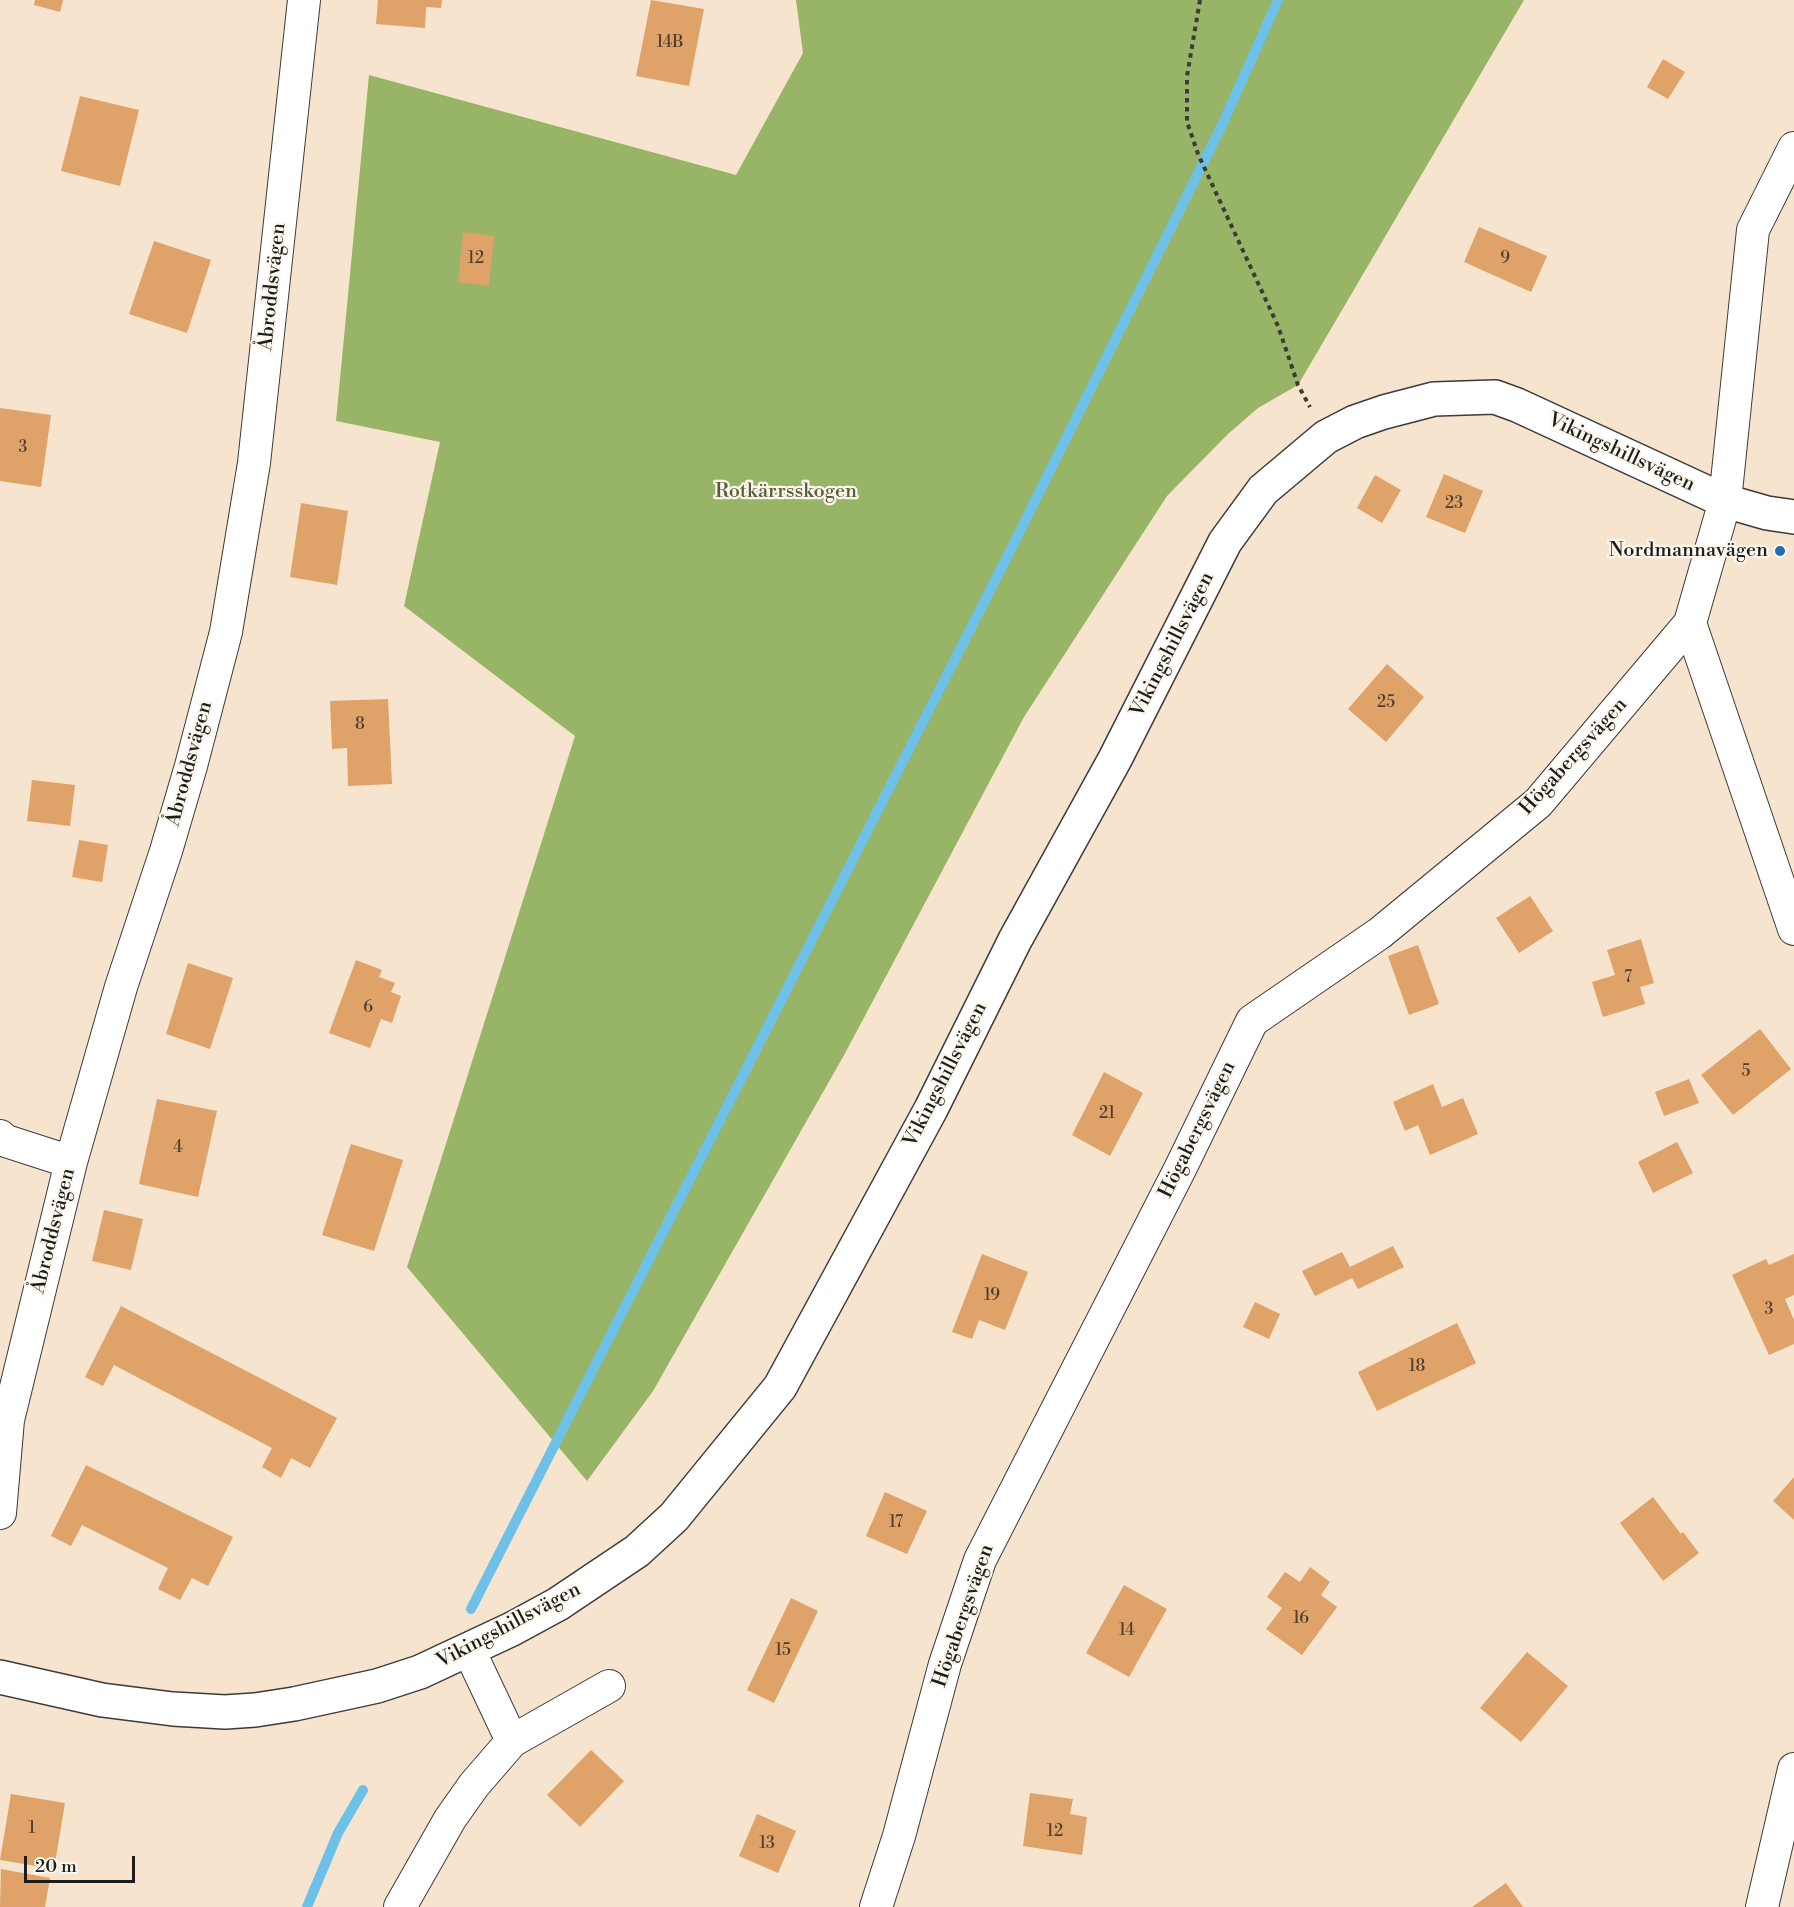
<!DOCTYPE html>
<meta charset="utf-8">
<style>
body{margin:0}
#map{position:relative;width:1794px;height:1907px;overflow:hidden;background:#f7e4ce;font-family:"Libre Bodoni",serif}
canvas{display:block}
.scale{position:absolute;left:24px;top:1856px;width:111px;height:27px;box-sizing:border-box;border:3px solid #1c1c1c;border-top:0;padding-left:8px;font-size:18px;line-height:21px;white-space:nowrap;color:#1c1c1c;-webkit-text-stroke:4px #fbf7ec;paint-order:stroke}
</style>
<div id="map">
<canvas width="1794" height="1907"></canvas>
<div class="scale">20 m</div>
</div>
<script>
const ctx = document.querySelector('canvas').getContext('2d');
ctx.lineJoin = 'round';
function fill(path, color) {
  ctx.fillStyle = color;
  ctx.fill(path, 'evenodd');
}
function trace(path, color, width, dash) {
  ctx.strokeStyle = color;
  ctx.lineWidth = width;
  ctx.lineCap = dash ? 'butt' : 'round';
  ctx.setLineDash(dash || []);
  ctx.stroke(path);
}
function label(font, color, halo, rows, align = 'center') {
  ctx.font = font + ' "Libre Bodoni",serif';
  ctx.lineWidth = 4.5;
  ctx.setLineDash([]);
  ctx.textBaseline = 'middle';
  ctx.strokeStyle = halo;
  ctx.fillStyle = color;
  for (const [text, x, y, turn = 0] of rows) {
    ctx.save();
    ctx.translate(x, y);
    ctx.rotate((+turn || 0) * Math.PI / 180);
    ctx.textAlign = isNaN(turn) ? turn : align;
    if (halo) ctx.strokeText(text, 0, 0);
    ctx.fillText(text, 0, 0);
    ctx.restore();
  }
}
const forest = new Path2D(`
 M 796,0 L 1524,0 L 1298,385 L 1258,408 L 1228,434 L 1167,496 L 1024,717 L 843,1057 L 653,1391 L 587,1481 L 407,1267 L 575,736 L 404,606 L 440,442 L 336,421 L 369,75 L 736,175 L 803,53 Z`);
const stream = new Path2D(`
 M 471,1609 L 1006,559 L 1223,123 L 1278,0
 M 307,1907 L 338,1833 L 363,1790`);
const building = new Path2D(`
 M 35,0 L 63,0 L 60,12 L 34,5 Z
 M 378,0 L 442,0 L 441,8 L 426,7 L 425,28 L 376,24 Z
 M 651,0 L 704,9 L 689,86 L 636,76 Z
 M 1663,59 L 1685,72 L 1668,99 L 1647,87 Z
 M 80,96 L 139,110 L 120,186 L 61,171 Z
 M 1479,227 L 1547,256 L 1531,292 L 1464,262 Z
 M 463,232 L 494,236 L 489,286 L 458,282 Z
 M 154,241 L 211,260 L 187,333 L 129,314 Z
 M 0,408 L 51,415 L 41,487 L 0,481 Z
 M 1444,474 L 1483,491 L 1465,533 L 1426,517 Z
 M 1375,475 L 1401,490 L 1382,523 L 1357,508 Z
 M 301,503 L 348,511 L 337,585 L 290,577 Z
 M 1387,664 L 1424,697 L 1386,742 L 1348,709 Z
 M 388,699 L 392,784 L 348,786 L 347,748 L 332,749 L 330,701 Z
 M 32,780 L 75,785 L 70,826 L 27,821 Z
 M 79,840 L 108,845 L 102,882 L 72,877 Z
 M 1530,896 L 1553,931 L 1519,953 L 1496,918 Z
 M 1641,939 L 1654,983 L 1640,987 L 1645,1004 L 1603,1017 L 1592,982 L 1615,975 L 1607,950 Z
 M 1418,945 L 1439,1004 L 1409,1015 L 1388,956 Z
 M 356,960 L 382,970 L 379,977 L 395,983 L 391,992 L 401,996 L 392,1023 L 381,1019 L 370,1048 L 329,1033 Z
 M 188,963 L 233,978 L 210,1049 L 166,1034 Z
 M 1760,1029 L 1791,1069 L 1733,1115 L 1701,1075 Z
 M 1104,1072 L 1143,1093 L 1110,1156 L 1072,1135 Z
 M 1689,1079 L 1699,1103 L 1664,1116 L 1655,1092 Z
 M 1433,1084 L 1442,1107 L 1463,1098 L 1478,1134 L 1430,1155 L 1418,1125 L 1405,1131 L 1393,1102 Z
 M 157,1099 L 217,1111 L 198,1197 L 139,1184 Z
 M 1677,1142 L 1693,1173 L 1653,1193 L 1638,1162 Z
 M 351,1144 L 403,1160 L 374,1251 L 322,1235 Z
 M 104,1210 L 143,1219 L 131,1270 L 92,1261 Z
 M 1393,1246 L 1404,1267 L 1358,1289 L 1352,1278 L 1315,1296 L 1302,1271 L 1342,1252 L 1350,1267 Z
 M 982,1254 L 1028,1272 L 1005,1330 L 979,1320 L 972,1339 L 952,1332 Z
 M 1794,1254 L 1794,1295 L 1785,1299 L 1794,1320 L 1794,1344 L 1769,1355 L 1732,1275 L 1766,1259 L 1769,1265 Z
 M 1255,1302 L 1280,1314 L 1269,1339 L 1243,1327 Z
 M 121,1306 L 337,1418 L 310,1468 L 291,1458 L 281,1478 L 262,1467 L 272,1448 L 114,1365 L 103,1386 L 85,1377 Z
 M 1457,1323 L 1476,1363 L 1377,1411 L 1358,1372 Z
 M 86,1465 L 233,1537 L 208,1586 L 192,1578 L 180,1600 L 158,1589 L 168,1568 L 82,1525 L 71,1546 L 51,1536 Z
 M 1794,1477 L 1794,1520 L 1773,1501 Z
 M 885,1492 L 927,1511 L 907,1554 L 866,1536 Z
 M 1653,1497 L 1681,1534 L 1683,1532 L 1699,1553 L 1663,1581 L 1620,1523 Z
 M 1310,1567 L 1330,1582 L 1321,1595 L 1337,1607 L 1302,1655 L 1266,1629 L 1282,1608 L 1267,1597 L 1285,1572 L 1300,1582 Z
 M 1124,1585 L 1167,1609 L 1129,1677 L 1086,1653 Z
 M 791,1598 L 818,1611 L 774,1703 L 747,1690 Z
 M 1527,1652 L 1568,1686 L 1521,1742 L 1480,1708 Z
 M 591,1750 L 624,1781 L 580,1827 L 547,1795 Z
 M 1030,1793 L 1073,1799 L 1070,1814 L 1087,1817 L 1082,1855 L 1023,1846 Z
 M 11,1794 L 65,1803 L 54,1869 L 0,1860 Z
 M 757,1814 L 796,1831 L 778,1873 L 739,1856 Z
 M 1,1869 L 50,1878 L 45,1907 L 0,1907 Z
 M 1506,1883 L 1523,1907 L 1472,1907 Z`);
const path = new Path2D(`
 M 1200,0 L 1187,76 L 1187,122 L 1198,154 L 1278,326 L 1298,385 L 1310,407`);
const minor = new Path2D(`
 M 1690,623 L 1794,929
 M 0,1136 L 6,1141 L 71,1162
 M 0,1513 L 8,1420 L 71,1162 L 121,987 L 166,851 L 191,766 L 226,632 L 254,463 L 304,0
 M 469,1650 L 512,1741 L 609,1686
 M 400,1907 L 450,1819 L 474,1785 L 512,1741
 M 876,1907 L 899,1836 L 945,1664 L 980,1560 L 1180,1169 L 1252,1021 L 1380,933 L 1538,803 L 1690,623 L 1725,501 L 1753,230 L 1794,148
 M 1762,1907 L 1794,1769`);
const tertiary = new Path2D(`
 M 0,1677 L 102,1700 L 173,1709 L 225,1712 L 255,1710 L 294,1704 L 377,1686 L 420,1672 L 512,1629 L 558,1604 L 637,1551 L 674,1517 L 780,1387 L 931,1109 L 1015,940 L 1115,759 L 1225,542 L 1263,490 L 1326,437 L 1355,422 L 1384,412 L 1434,399 L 1495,397 L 1517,405 L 1725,501 L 1767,513 L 1794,517`);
const markers = [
 [1780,551,6,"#1f6fb2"]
];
const numberNames = [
 ["14B",670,43],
 ["12",476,259],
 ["9",1505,259],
 ["3",23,448],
 ["23",1454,504],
 ["25",1386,703],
 ["8",360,725],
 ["7",1628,978],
 ["6",368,1008],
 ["5",1746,1072],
 ["21",1107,1114],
 ["4",178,1148],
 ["19",992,1296],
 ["3",1769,1310],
 ["18",1417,1367],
 ["17",896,1523],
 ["16",1301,1619],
 ["14",1127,1631],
 ["15",783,1651],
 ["1",32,1829],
 ["12",1055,1832],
 ["13",767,1844]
];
const streetNames = [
 ["Åbroddsvägen",273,287,-84],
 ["Vikingshillsvägen",1621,453,25],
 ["Vikingshillsvägen",1173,645,-63],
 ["Högabergsvägen",1574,757,-48],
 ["Åbroddsvägen",190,764,-75],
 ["Vikingshillsvägen",946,1075,-63],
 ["Högabergsvägen",1198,1130,-64],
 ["Åbroddsvägen",54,1231,-76],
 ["Högabergsvägen",964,1616,-71],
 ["Vikingshillsvägen",509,1626,-28]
];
const parkNames = [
 ["Rotkärrsskogen",786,492]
];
const poiNames = [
 ["Nordmannavägen",1768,551]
];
fill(forest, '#98b466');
trace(stream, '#6dc1e9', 10);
fill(building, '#dfa269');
trace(minor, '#3d3a37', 34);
trace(tertiary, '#3d3a37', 36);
trace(path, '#3d3a37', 4, [4.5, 4.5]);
trace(minor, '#fff', 32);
trace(tertiary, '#fff', 33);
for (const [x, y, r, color] of markers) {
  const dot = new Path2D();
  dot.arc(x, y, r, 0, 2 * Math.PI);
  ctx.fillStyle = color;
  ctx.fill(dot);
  trace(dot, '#fbf7ec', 2);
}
label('16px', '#4d3e2f', null, numberNames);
label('20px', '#1c1c1c', '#fbf7ec', streetNames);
label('20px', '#565c3b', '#fbf7ec', parkNames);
label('20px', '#1c1c1c', '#fbf7ec', poiNames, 'right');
</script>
